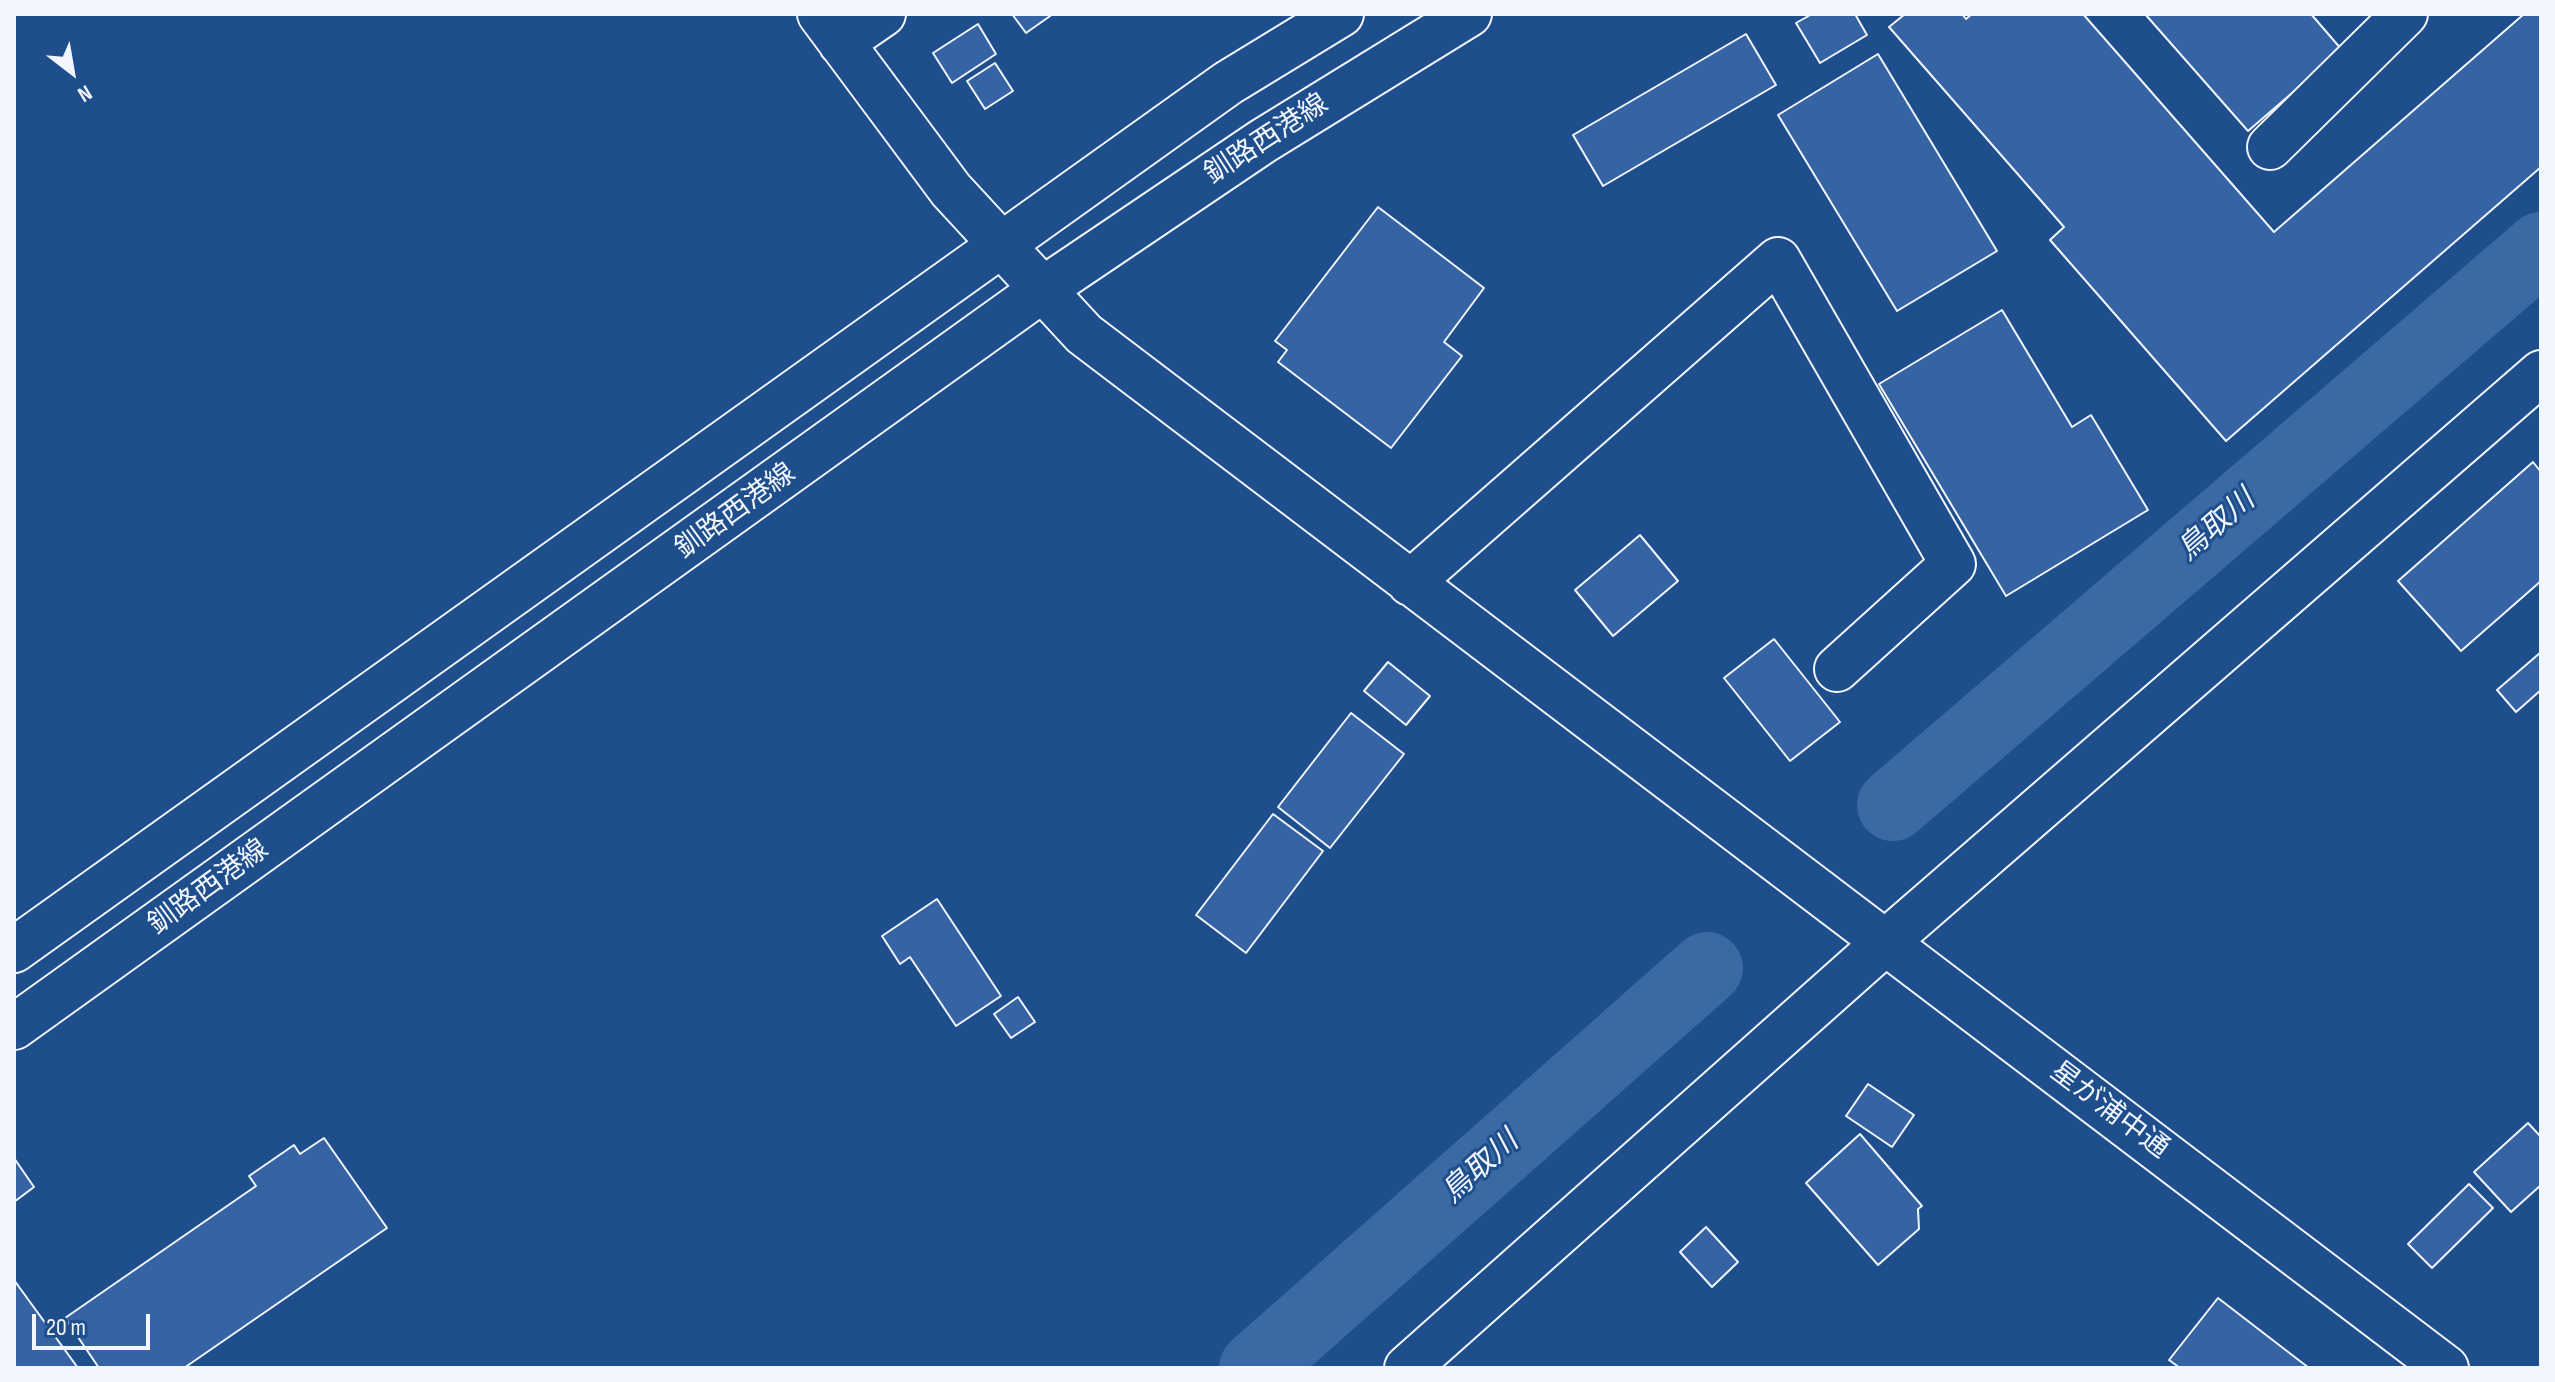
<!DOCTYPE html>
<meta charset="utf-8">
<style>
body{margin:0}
#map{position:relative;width:2555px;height:1382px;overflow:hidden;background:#1f4e8c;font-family:"Sofia Sans Condensed",sans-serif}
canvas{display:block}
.frame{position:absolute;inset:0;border:16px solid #f2f6ff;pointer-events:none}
.north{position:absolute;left:32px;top:32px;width:80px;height:80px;-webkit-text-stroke:6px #1f4e8c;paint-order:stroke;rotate:149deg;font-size:22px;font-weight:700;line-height:32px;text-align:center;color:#f2f6ff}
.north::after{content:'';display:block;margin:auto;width:28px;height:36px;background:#f2f6ff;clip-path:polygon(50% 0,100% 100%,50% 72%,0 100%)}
.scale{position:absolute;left:32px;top:1314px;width:118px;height:36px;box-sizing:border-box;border:4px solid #f2f6ff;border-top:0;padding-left:10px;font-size:24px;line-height:28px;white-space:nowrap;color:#f2f6ff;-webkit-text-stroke:6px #1f4e8c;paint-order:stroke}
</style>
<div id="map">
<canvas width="2555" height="1382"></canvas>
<div class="frame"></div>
<div class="north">N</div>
<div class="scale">20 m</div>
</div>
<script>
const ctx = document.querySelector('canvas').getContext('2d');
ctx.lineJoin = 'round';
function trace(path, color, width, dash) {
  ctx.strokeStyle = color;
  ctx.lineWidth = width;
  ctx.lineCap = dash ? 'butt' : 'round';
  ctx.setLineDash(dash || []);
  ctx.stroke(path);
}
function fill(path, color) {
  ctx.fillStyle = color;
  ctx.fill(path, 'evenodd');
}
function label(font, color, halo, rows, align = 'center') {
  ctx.font = font + ' "Sofia Sans Condensed","Noto Sans JP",sans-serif';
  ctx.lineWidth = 6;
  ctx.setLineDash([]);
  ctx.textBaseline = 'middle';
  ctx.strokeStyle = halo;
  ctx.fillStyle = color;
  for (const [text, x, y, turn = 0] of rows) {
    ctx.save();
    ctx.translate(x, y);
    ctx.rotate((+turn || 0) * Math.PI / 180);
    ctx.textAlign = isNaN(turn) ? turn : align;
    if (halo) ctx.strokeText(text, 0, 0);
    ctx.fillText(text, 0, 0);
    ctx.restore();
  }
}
const river = new Path2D(`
 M 1893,805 L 2541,248
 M 1255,1368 L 1707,968`);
const building = new Path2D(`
 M 1012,14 L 1053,14 L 1026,33 Z
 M 1812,14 L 1855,14 L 1867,35 L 1820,63 L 1796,23 Z
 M 1905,14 L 1962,14 L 1966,19 L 1972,14 L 2083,14 L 2274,232 L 2524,14 L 2541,14 L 2541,167 L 2226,441 L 2050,240 L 2064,227 L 1889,27 Z
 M 2145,14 L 2311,14 L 2342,50 L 2248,131 Z
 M 978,24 L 996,54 L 952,83 L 933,53 Z
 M 1746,34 L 1776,85 L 1603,186 L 1573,135 Z
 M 1878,54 L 1997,251 L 1897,311 L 1778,115 Z
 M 995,63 L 1013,91 L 985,109 L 967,81 Z
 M 1378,207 L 1484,288 L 1444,342 L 1462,356 L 1391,448 L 1278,362 L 1287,350 L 1275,341 Z
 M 2002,310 L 2072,427 L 2091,415 L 2148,510 L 2006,596 L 1879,384 Z
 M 2533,462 L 2541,472 L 2541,581 L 2461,651 L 2398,581 Z
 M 1640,535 L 1678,581 L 1613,636 L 1575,590 Z
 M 1774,639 L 1840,722 L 1790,761 L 1724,678 Z
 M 2541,652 L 2541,690 L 2516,712 L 2497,690 Z
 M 1388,662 L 1430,696 L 1406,725 L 1364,691 Z
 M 1351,713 L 1404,754 L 1330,848 L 1278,807 Z
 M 1273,814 L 1323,851 L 1246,953 L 1196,915 Z
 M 937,899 L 1001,996 L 956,1026 L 910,957 L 900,964 L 882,936 Z
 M 1018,997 L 1035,1022 L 1011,1038 L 994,1014 Z
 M 1868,1084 L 1914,1115 L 1892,1147 L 1846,1116 Z
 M 2528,1123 L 2541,1137 L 2541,1185 L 2511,1212 L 2474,1172 Z
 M 1860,1134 L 1922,1206 L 1918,1209 L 1919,1229 L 1878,1265 L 1806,1183 Z
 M 324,1138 L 387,1228 L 184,1368 L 99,1368 L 65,1318 L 256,1186 L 249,1176 L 294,1145 L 300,1154 Z
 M 14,1158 L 34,1187 L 14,1202 Z
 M 2469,1184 L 2493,1208 L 2432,1268 L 2408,1244 Z
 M 1706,1227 L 1738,1262 L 1712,1287 L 1680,1252 Z
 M 14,1280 L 78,1368 L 14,1368 Z
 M 2218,1298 L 2309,1368 L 2180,1368 L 2169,1360 Z`);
const minor = new Path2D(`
 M 820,14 L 951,190 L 1084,334 L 2446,1368
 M 841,43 L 883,14
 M 2270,147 L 2405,14
 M 1410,583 L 1778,260 L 1953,564 L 1837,669
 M 1407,1368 L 1887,941 L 2541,373`);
const major = new Path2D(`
 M 14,950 L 1228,83 L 1341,14
 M 14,1027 L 1042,290 L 1263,141 L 1469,14`);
const streetNames = [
 ["釧路西港線",1267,140,-33],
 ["釧路西港線",736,512,-36],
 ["釧路西港線",209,888,-36],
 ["星が浦中通",2109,1111,37]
];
const waterNames = [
 ["鳥取川",2217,526,-41],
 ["鳥取川",1481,1168,-42]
];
trace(river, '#3b69a3', 72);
fill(building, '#3563a3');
trace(building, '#f2f6ff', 2);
trace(minor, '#f2f6ff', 48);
trace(major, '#f2f6ff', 48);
trace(minor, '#1f4e8c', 44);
trace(major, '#1f4e8c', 44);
label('28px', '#f2f6ff', '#1f4e8c', streetNames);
label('italic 30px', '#f2f6ff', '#1f4e8c', waterNames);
</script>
